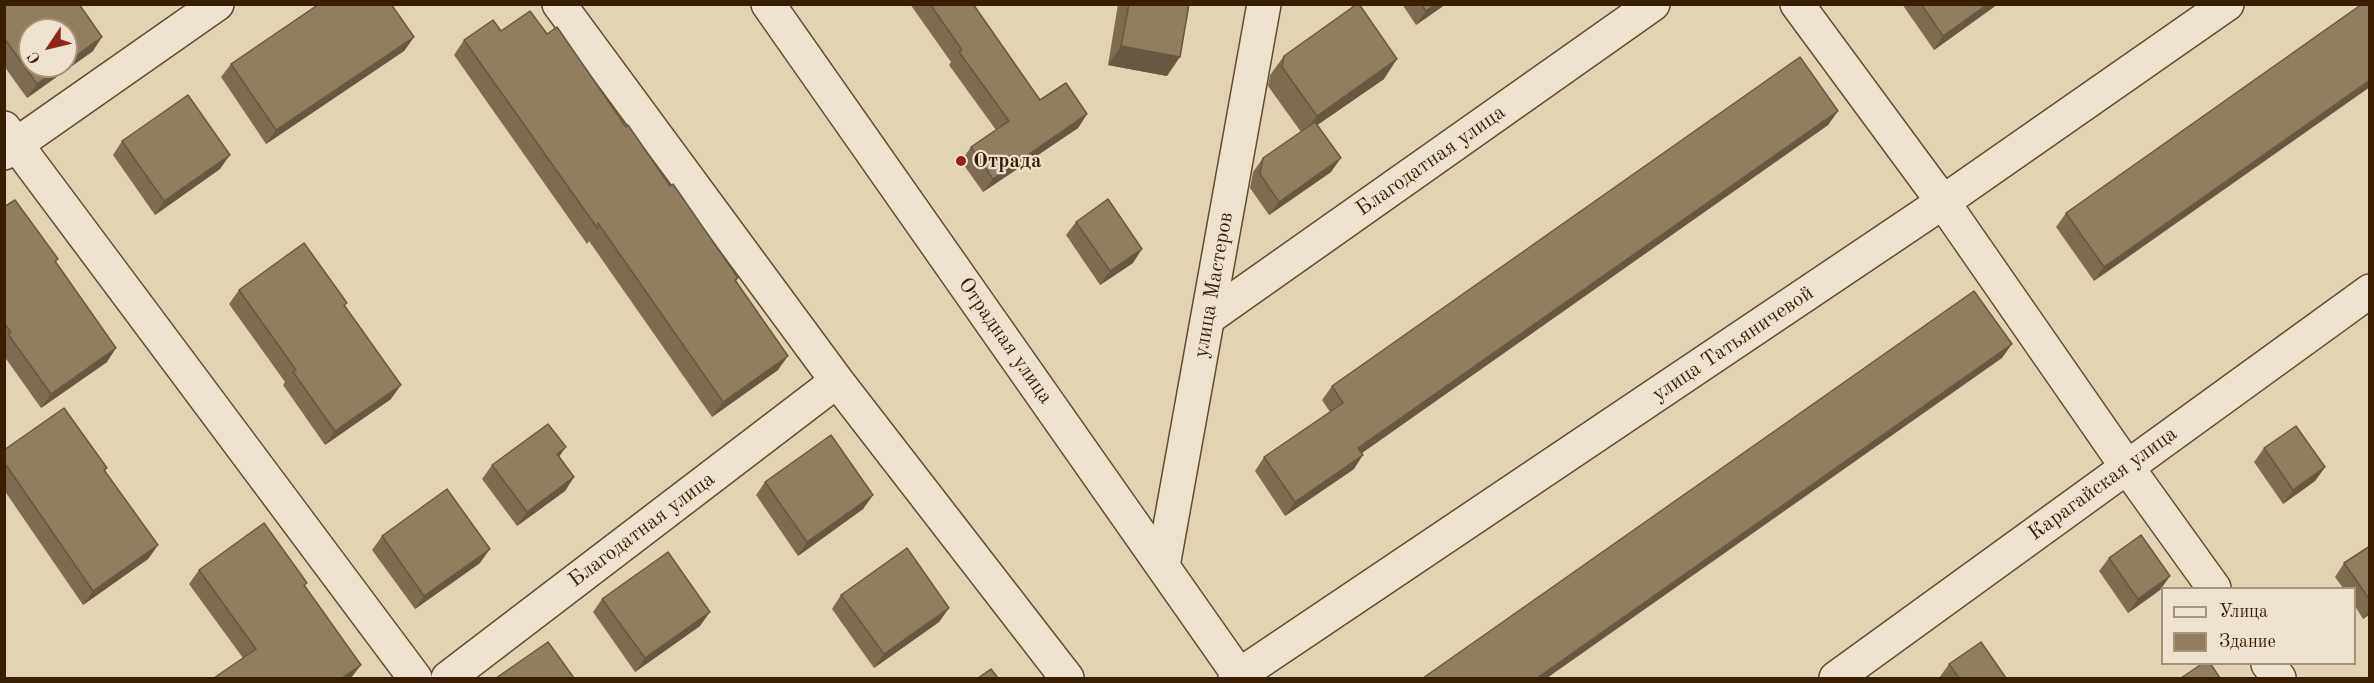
<!DOCTYPE html>
<meta charset="utf-8">
<style>
body{margin:0}
#map{position:relative;width:2374px;height:683px;overflow:hidden;background:#e2d3b5;font-family:"Old Standard TT",serif}
canvas{display:block}
.frame{position:absolute;inset:0;border:6px solid #391f02;pointer-events:none}
.legend{position:absolute;left:2161px;top:587px;width:195px;height:78px;box-sizing:border-box;background:#ece2cf;border:2px solid #a4947d;margin:0;padding:8px 10px;list-style:none;font-size:18px;color:#391f02}
.legend li{display:flex;align-items:center;gap:12px;height:30px}
.legend b{width:30px;border:2px solid #a4947d}
.north{position:absolute;left:18px;top:18px;width:60px;height:60px;box-sizing:border-box;background:#ece2cf;border:2px solid #a4947d;border-radius:50%;rotate:235deg;font-size:16px;font-weight:700;line-height:24px;text-align:center;color:#391f02}
.north::after{content:'';display:block;margin:auto;width:21px;height:27px;background:#8f2418;clip-path:polygon(50% 0,100% 100%,50% 72%,0 100%)}
</style>
<div id="map">
<canvas width="2374" height="683"></canvas>
<div class="frame"></div>
<ul class="legend">
<li><b style="height:8px;background:#ece2cf"></b>Улица</li>
<li><b style="height:16px;background:#917d5f"></b>Здание</li>
</ul>
<div class="north">С</div>
</div>
<script>
const ctx = document.querySelector('canvas').getContext('2d');
ctx.lineJoin = 'round';
function trace(path, color, width, dash) {
  ctx.strokeStyle = color;
  ctx.lineWidth = width;
  ctx.lineCap = dash ? 'butt' : 'round';
  ctx.setLineDash(dash || []);
  ctx.stroke(path);
}
function fill(path, color) {
  ctx.fillStyle = color;
  ctx.fill(path, 'evenodd');
}
function label(font, color, halo, rows, align = 'center') {
  ctx.font = font + ' "Old Standard TT",serif';
  ctx.lineWidth = 4.5;
  ctx.setLineDash([]);
  ctx.textBaseline = 'middle';
  ctx.strokeStyle = halo;
  ctx.fillStyle = color;
  for (const [text, x, y, turn = 0] of rows) {
    ctx.save();
    ctx.translate(x, y);
    ctx.rotate((+turn || 0) * Math.PI / 180);
    ctx.textAlign = isNaN(turn) ? turn : align;
    if (halo) ctx.strokeText(text, 0, 0);
    ctx.fillText(text, 0, 0);
    ctx.restore();
  }
}
const minor = new Path2D(`
 M 559,4 L 837,381 L 1067,678
 M 768,4 L 1241,678
 M 1797,4 L 1943,202 L 2127,467 L 2214,588
 M 4,128 L 415,678
 M 4,153 L 217,4
 M 1208,318 L 1653,4
 M 1163,566 L 1264,4
 M 2268,664 L 2279,678
 M 448,678 L 837,381
 M 1235,678 L 1943,202 L 2227,4
 M 1836,678 L 2370,291`);
const wall = new Path2D(`
 M 4,4 L 93,51 L 27,98 L 4,66 Z
 M 910,4 L 973,4 L 1040,100 L 1087,114 L 1078,128 L 983,192 L 961,161 L 971,147 L 996,130 L 949,65 L 951,62 Z
 M 1118,4 L 1189,4 L 1167,76 L 1108,65 Z
 M 1402,4 L 1446,4 L 1416,25 Z
 M 1902,4 L 1998,4 L 1934,50 Z
 M 2362,4 L 2094,281 L 2056,227 L 2066,213 Z
 M 501,31 L 547,34 L 626,127 L 738,278 L 736,281 L 778,370 L 712,417 L 589,241 L 587,244 L 454,55 L 464,40 Z
 M 414,37 L 404,51 L 266,144 L 221,77 L 231,64 Z
 M 1284,56 L 1384,79 L 1317,125 L 1331,172 L 1269,215 L 1250,188 L 1253,172 L 1263,158 L 1301,132 L 1268,86 L 1270,75 Z
 M 1838,111 L 1828,125 L 1362,453 L 1354,469 L 1285,516 L 1255,471 L 1264,457 L 1330,412 L 1322,400 L 1332,386 Z
 M 122,141 L 220,169 L 155,215 L 113,155 Z
 M 4,207 L 58,259 L 56,262 L 107,362 L 41,408 L 4,356 Z
 M 1076,222 L 1133,263 L 1100,285 L 1066,235 Z
 M 239,290 L 344,306 L 391,399 L 325,445 L 283,385 L 285,382 L 229,304 Z
 M 2264,448 L 2325,467 L 2315,481 L 2283,504 L 2254,462 Z
 M 4,450 L 107,468 L 105,471 L 158,545 L 148,559 L 83,605 L 4,490 Z
 M 559,456 L 574,477 L 565,491 L 517,526 L 482,479 L 492,465 Z
 M 765,482 L 873,495 L 863,509 L 798,556 L 756,495 Z
 M 382,536 L 480,563 L 415,609 L 372,550 Z
 M 2370,546 L 2370,614 L 2363,619 L 2355,606 L 2355,588 L 2343,588 L 2335,577 L 2344,563 Z
 M 2109,558 L 2170,576 L 2160,590 L 2128,613 L 2099,571 Z
 M 199,570 L 305,586 L 351,678 L 243,658 L 189,584 Z
 M 841,595 L 949,608 L 939,622 L 874,668 L 832,609 Z
 M 602,599 L 700,626 L 635,672 L 593,612 Z
 M 1949,664 L 2006,678 L 1939,678 Z`);
const shadedWall = new Path2D(`
 M 1436,4 L 1446,4 L 1416,25 L 1426,11 Z
 M 1988,4 L 1998,4 L 1934,50 L 1943,36 Z
 M 102,37 L 93,51 L 27,98 L 37,84 L 62,66 L 66,66 L 66,63 Z
 M 414,37 L 404,51 L 266,144 L 276,130 Z
 M 1121,46 L 1180,57 L 1167,76 L 1108,65 Z
 M 1397,59 L 1384,79 L 1303,135 L 1317,116 Z
 M 2370,80 L 2370,87 L 2094,281 L 2104,267 Z
 M 1838,111 L 1828,125 L 1349,462 L 1358,448 Z
 M 1087,114 L 1078,128 L 983,192 L 993,179 Z
 M 230,155 L 220,169 L 155,215 L 164,201 Z
 M 1341,158 L 1331,172 L 1269,215 L 1279,202 Z
 M 1142,249 L 1133,263 L 1100,285 L 1110,271 Z
 M 2012,344 L 2002,358 L 1547,678 L 1537,678 Z
 M 116,348 L 107,362 L 41,408 L 51,394 Z
 M 788,356 L 778,370 L 712,417 L 723,402 Z
 M 401,385 L 391,399 L 325,445 L 335,431 Z
 M 566,447 L 556,461 L 557,454 Z
 M 1363,455 L 1354,469 L 1285,516 L 1295,502 Z
 M 2325,467 L 2315,481 L 2283,504 L 2293,490 Z
 M 574,477 L 565,491 L 517,526 L 527,512 Z
 M 873,495 L 863,509 L 798,556 L 807,542 Z
 M 158,545 L 148,559 L 83,605 L 93,591 Z
 M 490,549 L 480,563 L 415,609 L 424,596 Z
 M 2170,576 L 2160,590 L 2128,613 L 2138,599 Z
 M 949,608 L 939,622 L 874,668 L 884,654 Z
 M 2370,610 L 2370,614 L 2363,619 Z
 M 710,612 L 700,626 L 635,672 L 645,658 Z
 M 361,665 L 351,678 L 342,678 Z`);
const building = new Path2D(`
 M 4,4 L 79,4 L 102,37 L 66,63 L 66,30 L 30,30 L 30,66 L 62,66 L 37,84 L 4,38 Z
 M 319,4 L 391,4 L 414,37 L 276,130 L 231,64 Z
 M 930,4 L 973,4 L 1040,100 L 1066,83 L 1087,114 L 993,179 L 971,147 L 1009,121 L 959,52 L 962,50 Z
 M 1129,4 L 1189,4 L 1180,57 L 1121,46 Z
 M 1357,4 L 1359,4 L 1397,59 L 1317,116 L 1282,67 L 1284,56 Z
 M 1421,4 L 1436,4 L 1426,11 Z
 M 1921,4 L 1988,4 L 1943,36 Z
 M 2362,4 L 2370,4 L 2370,80 L 2104,267 L 2066,213 Z
 M 530,11 L 547,34 L 557,27 L 626,127 L 628,125 L 670,186 L 673,184 L 738,278 L 735,280 L 788,356 L 723,402 L 598,223 L 598,229 L 464,40 L 493,20 L 501,31 Z
 M 1800,57 L 1838,111 L 1358,448 L 1363,455 L 1295,502 L 1264,457 L 1343,403 L 1332,386 Z
 M 188,95 L 230,155 L 164,201 L 122,141 Z
 M 1315,122 L 1341,158 L 1279,202 L 1260,174 L 1263,158 Z
 M 1108,199 L 1142,249 L 1110,271 L 1076,222 Z
 M 15,200 L 58,259 L 55,261 L 116,348 L 51,394 L 8,334 L 11,332 L 4,323 L 4,207 Z
 M 304,243 L 347,303 L 344,305 L 401,385 L 335,431 L 293,372 L 296,370 L 239,290 Z
 M 1974,291 L 2012,344 L 1537,678 L 1423,678 Z
 M 64,408 L 107,468 L 104,470 L 158,545 L 93,591 L 4,462 L 4,450 Z
 M 548,424 L 566,447 L 557,454 L 574,477 L 527,512 L 492,465 Z
 M 2296,426 L 2325,467 L 2293,490 L 2264,448 Z
 M 831,435 L 873,495 L 807,542 L 765,482 Z
 M 447,489 L 490,549 L 424,596 L 382,536 Z
 M 264,523 L 307,583 L 304,585 L 361,665 L 342,678 L 214,678 L 256,649 L 199,570 Z
 M 2141,535 L 2170,576 L 2138,599 L 2109,558 Z
 M 2370,546 L 2370,600 L 2344,563 Z
 M 907,548 L 949,608 L 884,654 L 841,595 Z
 M 668,552 L 710,612 L 645,658 L 602,599 Z
 M 548,642 L 574,678 L 496,678 Z
 M 1981,642 L 2006,678 L 1959,678 L 1949,664 Z
 M 2203,663 L 2210,663 L 2220,678 L 2181,678 Z
 M 991,669 L 998,678 L 978,678 Z`);
const markers = [
 [961,161,6,"#8f2418"]
];
const poiNames = [
 ["Отрада",973,161]
];
const streetNames = [
 ["Благодатная улица",1431,161,-35],
 ["улица Мастеров",1214,285,-80],
 ["Отрадная улица",1005,341,55],
 ["улица Татьяничевой",1733,344,-34],
 ["Карагайская улица",2103,484,-36],
 ["Благодатная улица",642,530,-37]
];
trace(minor, '#634c2f', 36);
trace(minor, '#ece2cf', 33);
fill(wall, '#7d6c52');
fill(shadedWall, '#665842');
fill(building, '#917d5f');
trace(building, '#665842', 1.5);
for (const [x, y, r, color] of markers) {
  const dot = new Path2D();
  dot.arc(x, y, r, 0, 2 * Math.PI);
  ctx.fillStyle = color;
  ctx.fill(dot);
  trace(dot, '#ece2cf', 2);
}
label('bold 21px', '#391f02', '#ece2cf', poiNames, 'left');
label('21px', '#391f02', '#ece2cf', streetNames);
</script>
